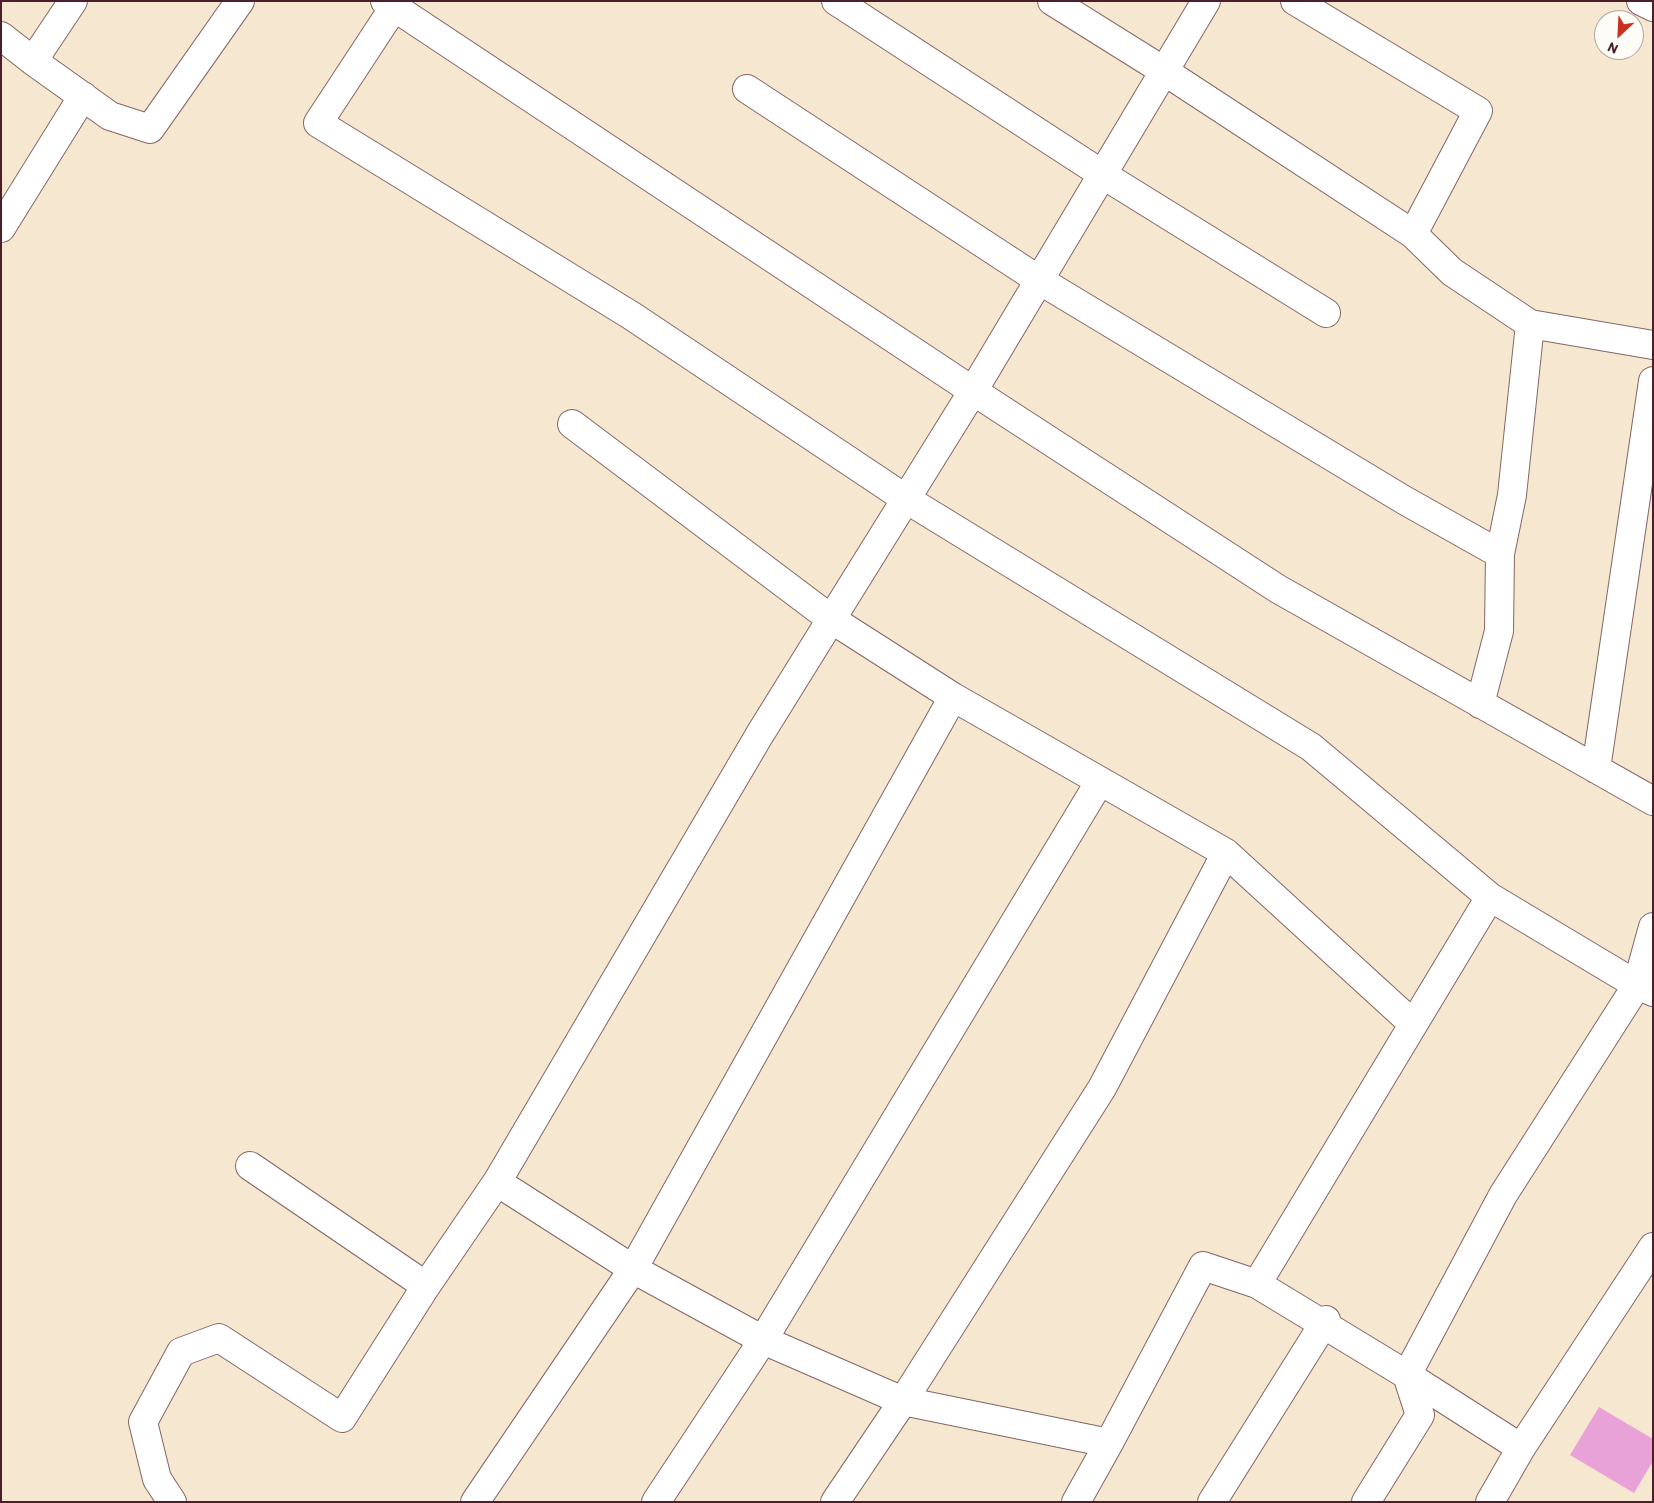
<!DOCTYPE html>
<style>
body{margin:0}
#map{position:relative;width:1654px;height:1503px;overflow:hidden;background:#f5e7d0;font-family:Itim,sans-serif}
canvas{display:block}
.frame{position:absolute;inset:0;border:2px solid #4a1f2b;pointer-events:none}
.north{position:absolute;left:1594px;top:10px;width:50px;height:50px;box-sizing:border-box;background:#fdfcf7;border:1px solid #b5a4a5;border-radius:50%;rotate:205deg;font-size:14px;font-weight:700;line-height:20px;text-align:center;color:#4a1f2b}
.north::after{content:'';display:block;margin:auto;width:18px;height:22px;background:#c8321e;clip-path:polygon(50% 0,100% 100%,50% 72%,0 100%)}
</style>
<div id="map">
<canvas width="1654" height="1503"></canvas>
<div class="frame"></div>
<div class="north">N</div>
</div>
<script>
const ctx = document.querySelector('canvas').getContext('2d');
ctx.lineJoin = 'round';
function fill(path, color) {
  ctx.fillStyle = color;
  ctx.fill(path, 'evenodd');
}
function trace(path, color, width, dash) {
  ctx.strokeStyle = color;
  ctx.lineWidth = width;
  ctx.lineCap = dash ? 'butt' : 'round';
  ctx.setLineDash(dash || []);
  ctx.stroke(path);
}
const building = new Path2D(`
 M 1599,1407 L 1653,1439 L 1653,1461 L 1634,1493 L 1570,1455 Z`);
const street = new Path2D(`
 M 385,1 L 973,391 L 760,734 L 497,1182 L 633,1269 L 953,697 L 1226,853 L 1412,1023
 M 398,1 L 318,123 L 632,316 L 906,499 L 1311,747 L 1490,897
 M 836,1 L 1105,176 L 1326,313
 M 1052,1 L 1164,71 L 1413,234 L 1478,111 L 1295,1
 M 1206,1 L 973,391 L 1278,589 L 1653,801
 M 1641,1 L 1653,7
 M 1,36 L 33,61 L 110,116 L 150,129 L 240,1
 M 33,61 L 73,1
 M 747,89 L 1039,280 L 1404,500 L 1500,554
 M 1,228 L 83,96
 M 1413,234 L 1452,272 L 1530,324 L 1653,345
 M 572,424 L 831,619 L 953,697
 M 1480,704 L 1499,631 L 1500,554 L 1512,495 L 1530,324
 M 1596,769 L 1653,381
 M 250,1166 L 426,1286 L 497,1182
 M 1109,1443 L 903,1401 L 1102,1088 L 1226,853
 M 1521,1448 L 1653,1247
 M 172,1502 L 157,1479 L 143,1422 L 181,1352 L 219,1338 L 342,1418 L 426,1286
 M 475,1502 L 633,1269 L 763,1340 L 903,1401 L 835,1502
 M 656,1502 L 763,1340 L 1100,781
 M 1076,1502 L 1109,1443 L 1203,1266 L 1257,1284
 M 1212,1502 L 1326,1320
 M 1366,1502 L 1420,1415 L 1407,1375 L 1503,1195 L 1637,985 L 1653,992
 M 1490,1502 L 1521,1448 L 1407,1375 L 1257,1284 L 1490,897 L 1637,985 L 1653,927`);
fill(building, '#e8a2d8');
trace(street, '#866565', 30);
trace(street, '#fff', 28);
</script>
